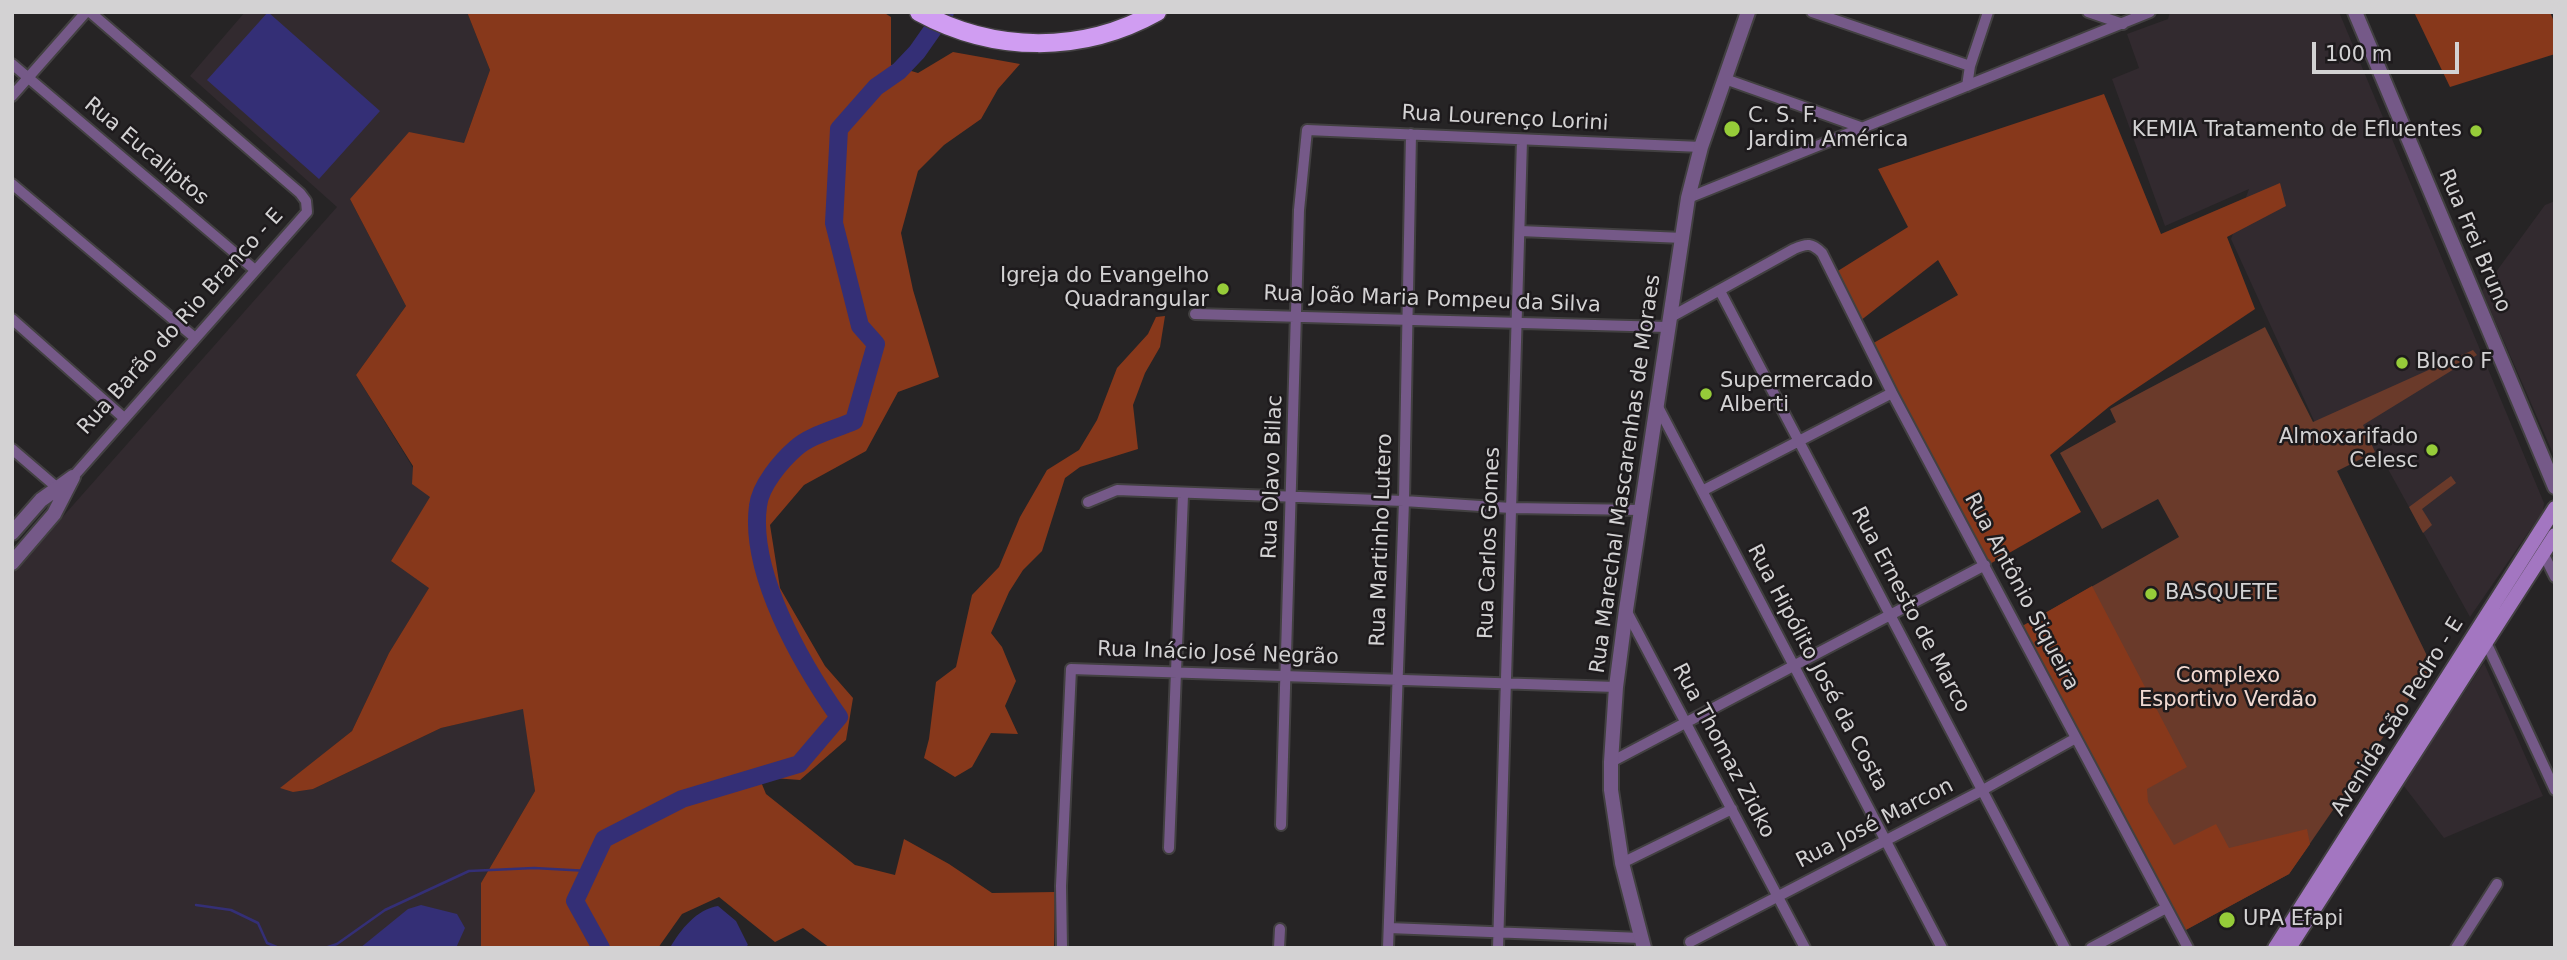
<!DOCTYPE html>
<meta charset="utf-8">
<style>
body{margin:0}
#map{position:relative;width:2567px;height:960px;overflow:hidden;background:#262425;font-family:"DejaVu Sans",sans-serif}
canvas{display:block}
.frame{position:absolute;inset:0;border:14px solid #d3d2d3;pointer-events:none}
.scale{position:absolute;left:2312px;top:42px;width:147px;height:32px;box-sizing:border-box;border:4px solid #d3d2d3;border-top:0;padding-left:9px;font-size:21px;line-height:24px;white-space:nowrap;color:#d3d2d3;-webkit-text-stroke:5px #1d1a1c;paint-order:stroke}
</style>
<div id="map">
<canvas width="2567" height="960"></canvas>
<div class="frame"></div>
<div class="scale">100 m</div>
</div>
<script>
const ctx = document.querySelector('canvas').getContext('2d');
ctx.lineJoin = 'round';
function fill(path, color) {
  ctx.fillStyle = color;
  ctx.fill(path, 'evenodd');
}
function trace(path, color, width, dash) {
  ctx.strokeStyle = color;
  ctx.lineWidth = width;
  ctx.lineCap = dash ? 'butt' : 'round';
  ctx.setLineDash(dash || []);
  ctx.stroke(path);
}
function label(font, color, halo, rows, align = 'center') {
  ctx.font = font + ' "DejaVu Sans",sans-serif';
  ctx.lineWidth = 5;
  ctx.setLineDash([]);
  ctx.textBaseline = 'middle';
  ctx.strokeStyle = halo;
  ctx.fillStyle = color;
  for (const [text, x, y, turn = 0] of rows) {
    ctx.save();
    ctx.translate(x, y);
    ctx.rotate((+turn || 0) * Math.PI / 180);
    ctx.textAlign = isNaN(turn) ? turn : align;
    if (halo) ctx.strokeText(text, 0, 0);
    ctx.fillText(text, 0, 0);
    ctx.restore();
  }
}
const built = new Path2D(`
 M 245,12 L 467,12 L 490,70 L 464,143 L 350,199 L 406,306 L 356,375 L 431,497 L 391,561 L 430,587 L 389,653 L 352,731 L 281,788 L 313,789 L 441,728 L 524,708 L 535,791 L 481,883 L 481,948 L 12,948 L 12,574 L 337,207 L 190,76 Z
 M 2170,12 L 2339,12 L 2544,503 L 2543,511 L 2470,617 L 2378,451 L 2337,471 L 2231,239 L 2249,189 L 2165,226 L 2112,79 L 2139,68 L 2127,34 L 2168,19 Z
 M 2555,201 L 2555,458 L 2482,291 L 2545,205 Z
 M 2484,663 L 2543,796 L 2444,838 L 2403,785 Z`);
const green = new Path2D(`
 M 2265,327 L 2313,422 L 2473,350 L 2477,355 L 2363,425 L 2375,452 L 2337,471 L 2432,666 L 2289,874 L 2182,932 L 2019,628 L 2179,537 L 2158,499 L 2102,529 L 2060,453 L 2116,422 L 2110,409 Z
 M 2451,476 L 2456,483 L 2422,509 L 2432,525 L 2423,533 L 2409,507 Z`);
const forest = new Path2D(`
 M 467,12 L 883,12 L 891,17 L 891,65 L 918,73 L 953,52 L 1020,64 L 998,89 L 981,119 L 944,145 L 918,171 L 901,233 L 913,290 L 939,377 L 898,392 L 866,451 L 804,485 L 770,525 L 780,588 L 825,666 L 853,698 L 846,740 L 800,780 L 759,777 L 766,794 L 855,865 L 895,875 L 904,839 L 949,864 L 992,893 L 1055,892 L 1054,948 L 830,948 L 803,928 L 775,942 L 719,897 L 682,914 L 658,948 L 481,948 L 481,883 L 535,791 L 523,709 L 441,728 L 313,789 L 293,792 L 280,788 L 352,731 L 389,653 L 429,588 L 391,561 L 430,497 L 412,484 L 413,466 L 356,375 L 406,306 L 350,199 L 409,132 L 464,143 L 490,70 Z
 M 2414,12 L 2550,12 L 2555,24 L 2555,54 L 2450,87 Z
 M 2104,94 L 2161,234 L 2280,183 L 2286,206 L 2227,237 L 2255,309 L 2110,406 L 2050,455 L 2081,512 L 1988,565 L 1870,345 L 1958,295 L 1938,260 L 1860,321 L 1833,274 L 1908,227 L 1878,169 Z
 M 1165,316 L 1160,347 L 1145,373 L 1133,405 L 1138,449 L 1080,467 L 1065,478 L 1042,551 L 1023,570 L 1009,592 L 991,633 L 1002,647 L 1016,681 L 1005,706 L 1018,734 L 991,733 L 972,767 L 955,777 L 924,758 L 929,739 L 936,682 L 956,667 L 972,595 L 999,567 L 1020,517 L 1047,470 L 1079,450 L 1097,420 L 1117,368 L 1148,334 L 1156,317 Z
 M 2092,586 L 2187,767 L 2147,789 L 2148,802 L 2174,845 L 2216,824 L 2229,848 L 2307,829 L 2310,844 L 2289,874 L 2182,932 L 2019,628 Z`);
const water = new Path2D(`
 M 268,12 L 380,111 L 319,179 L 207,80 Z
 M 421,905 L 457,914 L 465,928 L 456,948 L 360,948 L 408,909 Z
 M 718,906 L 736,921 L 748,945 L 744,948 L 670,948 C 680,930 697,909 718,906 Z`);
const stream = new Path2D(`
 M 196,905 L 231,910 L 258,923 L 267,943 L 279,948
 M 325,948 L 337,944 L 385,910 L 469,871 L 534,868 L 589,871`);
const river = new Path2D(`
 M 601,948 L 575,901 L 604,839 L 682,799 L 799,764 L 839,717 C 801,663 749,573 758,506 C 760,486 781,461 796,448 C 810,435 836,429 854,421 L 876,344 L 860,326 L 834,223 L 839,129 L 876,87 L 899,71 L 917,52 L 945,12`);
const minor = new Path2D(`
 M 1812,12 L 1970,66
 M 2088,12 L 2123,24
 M 12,64 L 255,270
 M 1725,79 L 1863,128
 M 1967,86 L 1970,66 L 1988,12
 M 12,96 L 86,12
 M 12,184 L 194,337
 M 1688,198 L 2150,12
 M 1520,231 L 1683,238
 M 1720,291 L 2065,948
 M 1195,314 L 1667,327
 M 1669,318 L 1794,249 C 1807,243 1812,243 1822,253 L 1892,393 L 2188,948
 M 12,319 L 124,418
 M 1657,405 L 1942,948
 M 12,449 L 61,491
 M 73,477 L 307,212 L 306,201 L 300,193 L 90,12
 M 1702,491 L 1892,393
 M 1088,502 L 1117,490 L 1404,501 L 1511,508 L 1642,510
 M 2543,553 L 2555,577
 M 1626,610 L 1805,948
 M 2485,640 L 2555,790
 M 1611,762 L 1985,565
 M 1281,825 L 1299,210 L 1307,130 L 1701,147
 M 1169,848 L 1183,495
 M 1622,863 L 1732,809
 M 1389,928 L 1641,938
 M 1690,942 L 1981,791 L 2076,738
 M 1062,948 L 1061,886 L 1071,669 L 1616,687
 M 1279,948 L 1280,929
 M 1388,948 L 1404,501 L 1411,134
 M 1498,948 L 1522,140
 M 2091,948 L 2166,908
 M 2456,948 L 2497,884`);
const tertiary = new Path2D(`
 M 2355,12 L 2555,487
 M 12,533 L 41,500 L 73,477
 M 12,563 L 54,514 L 73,477
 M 1644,948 L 1622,863 L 1611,790 L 1611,762 L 1616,687 L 1626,610 L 1688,198 L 1701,147 L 1748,12`);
const secondary = new Path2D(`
 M 2275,948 L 2555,508
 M 2289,948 L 2555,535`);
const trunk = new Path2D(`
 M 919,12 C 994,53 1082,54 1157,12`);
const markers = [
 [1732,129,9,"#96cc39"],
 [2476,131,7,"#96cc39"],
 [1223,289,7,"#96cc39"],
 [2402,363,7,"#96cc39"],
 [1706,394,7,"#96cc39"],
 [2432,450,7,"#96cc39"],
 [2151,594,7,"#96cc39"],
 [2227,920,9,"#96cc39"]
];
const poiNames = [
 ["C. S. F.",1748,117],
 ["Jardim América",1748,141],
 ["KEMIA Tratamento de Efluentes",2462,131,"right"],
 ["Igreja do Evangelho",1209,277,"right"],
 ["Quadrangular",1209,301,"right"],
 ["Bloco F",2416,363],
 ["Supermercado",1720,382],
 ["Alberti",1720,406],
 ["Almoxarifado",2418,438,"right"],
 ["Celesc",2418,462,"right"],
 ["BASQUETE",2165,594],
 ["UPA Efapi",2243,920]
];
const streetNames = [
 ["Rua Lourenço Lorini",1505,119,3],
 ["Rua Eucaliptos",146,152,40],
 ["Rua Frei Bruno",2474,241,67],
 ["Rua João Maria Pompeu da Silva",1432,300,2],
 ["Rua Barão do Rio Branco - E",181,322,-48],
 ["Rua Marechal Mascarenhas de Moraes",1626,474,-82],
 ["Rua Olavo Bilac",1273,477,-88],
 ["Rua Martinho Lutero",1382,540,-88],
 ["Rua Carlos Gomes",1490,543,-88],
 ["Rua Antônio Siqueira",2021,592,62],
 ["Rua Ernesto de Marco",1910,610,62],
 ["Rua Inácio José Negrão",1218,654,2],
 ["Rua Hipólito José da Costa",1817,668,62],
 ["Avenida São Pedro - E",2398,717,-58],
 ["Rua Thomaz Zidko",1723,751,62],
 ["Rua José Marcon",1875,824,-27]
];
const parkNames = [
 ["Complexo",2228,677],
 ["Esportivo Verdão",2228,701]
];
fill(built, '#322a2f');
fill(green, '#6a3a2a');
fill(forest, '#87381b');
fill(water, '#342f76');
trace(stream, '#342f76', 2.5);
trace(river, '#342f76', 18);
trace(minor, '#424041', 14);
trace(tertiary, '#424041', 18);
trace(secondary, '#424041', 18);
trace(trunk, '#424041', 21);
trace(minor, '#755988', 10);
trace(tertiary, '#755988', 14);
trace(secondary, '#a376c1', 14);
trace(trunk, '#d09df2', 18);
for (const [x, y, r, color] of markers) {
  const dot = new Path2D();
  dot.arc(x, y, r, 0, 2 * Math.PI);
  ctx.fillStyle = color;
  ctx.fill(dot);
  trace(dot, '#1d1a1c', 2.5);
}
label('21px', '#d3d2d3', '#1d1a1c', poiNames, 'left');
label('21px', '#d3d2d3', '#1d1a1c', streetNames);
label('21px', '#f1d9d1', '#1d1a1c', parkNames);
</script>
